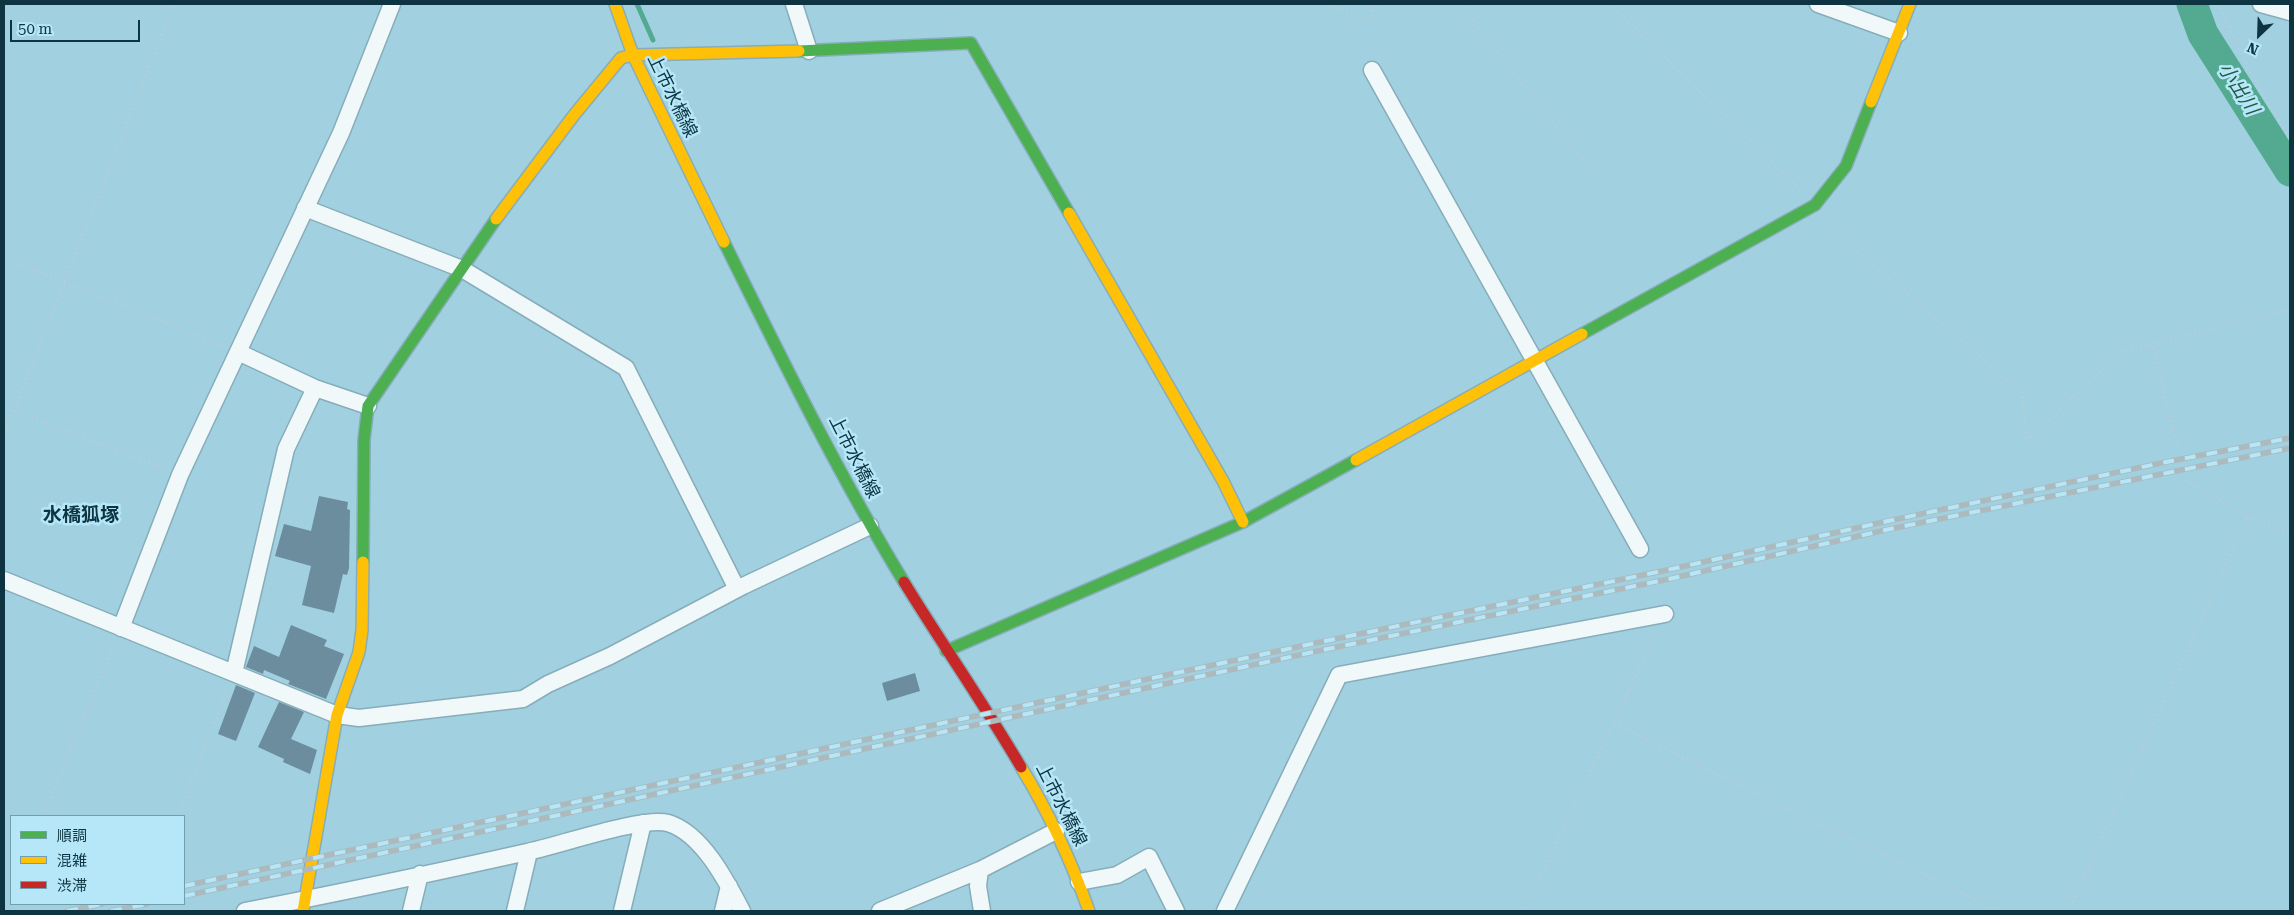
<!DOCTYPE html>
<meta charset="utf-8">
<style>
body{margin:0}
#map{position:relative;width:2294px;height:915px;overflow:hidden;background:#a1d1e1;font-family:"Roboto Serif","Noto Sans JP",serif}
canvas{display:block}
.frame{position:absolute;inset:0;border:5px solid #0d3440;pointer-events:none}
.legend{position:absolute;left:10px;top:815px;width:175px;height:90px;box-sizing:border-box;background:#b5e7f8;border:1px solid #729fae;margin:0;padding:6px 9px;list-style:none;font-size:15px;color:#0d3440}
.legend li{display:flex;align-items:center;gap:10px;height:25px}
.legend b{width:25px;border:1px solid #729fae}
.north{position:absolute;left:2234px;top:10px;width:50px;height:50px;-webkit-text-stroke:4px #b5e7f8;paint-order:stroke;rotate:204deg;font-size:14px;font-weight:700;line-height:20px;text-align:center;color:#0d3440}
.north::after{content:'';display:block;margin:auto;width:18px;height:22px;background:#0d3440;clip-path:polygon(50% 0,100% 100%,50% 72%,0 100%)}
.scale{position:absolute;left:10px;top:20px;width:130px;height:22px;box-sizing:border-box;border:2px solid #0d3440;border-top:0;padding-left:6px;font-size:15px;line-height:18px;white-space:nowrap;color:#0d3440;-webkit-text-stroke:4px #b5e7f8;paint-order:stroke}
</style>
<div id="map">
<canvas width="2294" height="915"></canvas>
<div class="frame"></div>
<ul class="legend">
<li><b style="height:6px;background:#4caf50"></b>順調</li>
<li><b style="height:6px;background:#ffc107"></b>混雑</li>
<li><b style="height:6px;background:#c62828"></b>渋滞</li>
</ul>
<div class="north">N</div>
<div class="scale">50 m</div>
</div>
<script>
const ctx = document.querySelector('canvas').getContext('2d');
ctx.lineJoin = 'round';
function trace(path, color, width, dash) {
  ctx.strokeStyle = color;
  ctx.lineWidth = width;
  ctx.lineCap = dash ? 'butt' : 'round';
  ctx.setLineDash(dash || []);
  ctx.stroke(path);
}
function fill(path, color) {
  ctx.fillStyle = color;
  ctx.fill(path, 'evenodd');
}
function label(font, color, halo, rows, align = 'center') {
  ctx.font = font + ' "Roboto Serif","Noto Sans JP",serif';
  ctx.lineWidth = 5;
  ctx.setLineDash([]);
  ctx.textBaseline = 'middle';
  ctx.strokeStyle = halo;
  ctx.fillStyle = color;
  for (const [text, x, y, turn = 0] of rows) {
    ctx.save();
    ctx.translate(x, y);
    ctx.rotate((+turn || 0) * Math.PI / 180);
    ctx.textAlign = isNaN(turn) ? turn : align;
    if (halo) ctx.strokeText(text, 0, 0);
    ctx.fillText(text, 0, 0);
    ctx.restore();
  }
}
const stream = new Path2D(`
 M 637,4 L 653,40`);
const river = new Path2D(`
 M 2192,4 L 2203,34 L 2290,171`);
const building = new Path2D(`
 M 319,496 L 348,502 L 347,509 L 350,510 L 349,568 L 347,575 L 343,574 L 334,613 L 302,605 L 311,566 L 275,556 L 284,524 L 311,531 Z
 M 291,625 L 327,640 L 324,646 L 344,654 L 326,699 L 288,684 L 290,681 L 264,670 L 263,674 L 246,667 L 254,646 L 279,657 Z
 M 915,673 L 920,691 L 887,701 L 882,683 Z
 M 236,685 L 255,693 L 236,741 L 218,734 Z
 M 279,702 L 304,712 L 291,739 L 317,750 L 310,774 L 283,762 L 284,759 L 258,747 Z`);
const path = new Path2D(`
 M 947,4 L 960,24
 M 1323,4 L 1370,21 L 1376,4
 M 1460,4 L 1589,168
 M 1610,4 L 1801,190
 M 2218,4 L 2257,85 L 2290,138
 M 1824,223 L 2022,393 L 2026,441 L 2123,351 L 2290,310
 M 4,258 L 223,346
 M 2152,343 L 2178,449
 M 4,407 L 166,469
 M 4,435 L 174,4
 M 2185,480 L 2248,516 L 2290,534
 M 1615,724 L 1998,911
 M 43,816 L 115,642
 M 178,816 L 228,688
 M 11,894 L 11,893
 M 1524,911 L 1657,632
 M 2069,911 L 2248,516`);
const street = new Path2D(`
 M 794,4 L 809,51
 M 1818,4 L 1899,33
 M 2261,4 L 2290,12
 M 1372,70 L 1640,549
 M 305,208 L 462,269 L 626,368 L 737,589
 M 238,352 L 315,388 L 368,406
 M 4,580 L 337,715 L 359,718 L 523,699 L 548,684 L 610,656 L 743,586 L 870,526
 M 121,628 L 180,475 L 341,133 L 392,4
 M 234,673 L 286,449 L 315,388
 M 1079,882 L 1117,875 L 1149,857 L 1176,911
 M 245,911 C 339,893 433,873 527,852 C 557,846 643,816 668,823 C 702,833 727,882 742,911
 M 411,911 L 420,874
 M 515,911 L 529,852
 M 622,911 L 643,823
 M 723,911 L 729,886
 M 880,911 L 980,870
 M 982,911 L 978,886 L 980,870 L 1056,831
 M 1225,911 L 1339,675 L 1665,614`);
const fast = new Path2D(`
 M 799,51 L 971,43 L 1069,213
 M 724,242 C 781,357 837,472 904,582
 M 1582,334 L 1815,205 L 1846,166 L 1871,102
 M 363,562 L 364,440 L 368,406 L 496,219
 M 946,651 L 1243,522 L 1356,460`);
const slow = new Path2D(`
 M 615,4 L 633,55 L 724,242
 M 1871,102 L 1910,4
 M 1069,213 L 1223,481 L 1243,522
 M 496,219 L 574,115 L 621,58 L 633,55 L 799,51
 M 1356,460 L 1582,334
 M 1021,767 C 1049,813 1071,860 1089,911
 M 303,911 L 337,715 L 359,652 L 362,630 L 363,562`);
const jam = new Path2D(`
 M 904,582 C 942,644 984,704 1021,767`);
const rail = new Path2D(`
 M 184,886 L 1311,644 L 1667,570 L 1888,521 L 2166,462 L 2290,438
 M 184,896 L 1313,652 L 1669,579 L 1890,529 L 2290,448
 M 67,911 L 102,904
 M 111,911 L 147,904`);
const streetNames = [
 ["上市水橋線",672,96,64],
 ["上市水橋線",854,457,63],
 ["上市水橋線",1061,805,63]
];
const waterNames = [
 ["小出川",2238,89,57]
];
const neighbourhoodNames = [
 ["水橋狐塚",81,515]
];
trace(stream, '#53aa90', 5);
trace(river, '#53aa90', 31);
fill(building, '#6b8d9d');
trace(street, '#86adb9', 19);
trace(fast, '#86adb9', 14);
trace(slow, '#86adb9', 14);
trace(jam, '#86adb9', 14);
trace(path, '#bdcdd2', 3, [1, 4]);
trace(street, '#f1f8fa', 16);
trace(fast, '#4caf50', 11);
trace(slow, '#ffc107', 11);
trace(jam, '#c62828', 11);
trace(rail, '#acb9bd', 5.5);
trace(rail, '#b5e7f8', 4, [11]);
label('18px', '#0d3440', '#b5e7f8', streetNames);
label('italic 19px', '#255a42', '#b5e7f8', waterNames);
label('bold 19px', '#0d3440', '#b5e7f8', neighbourhoodNames);
</script>
